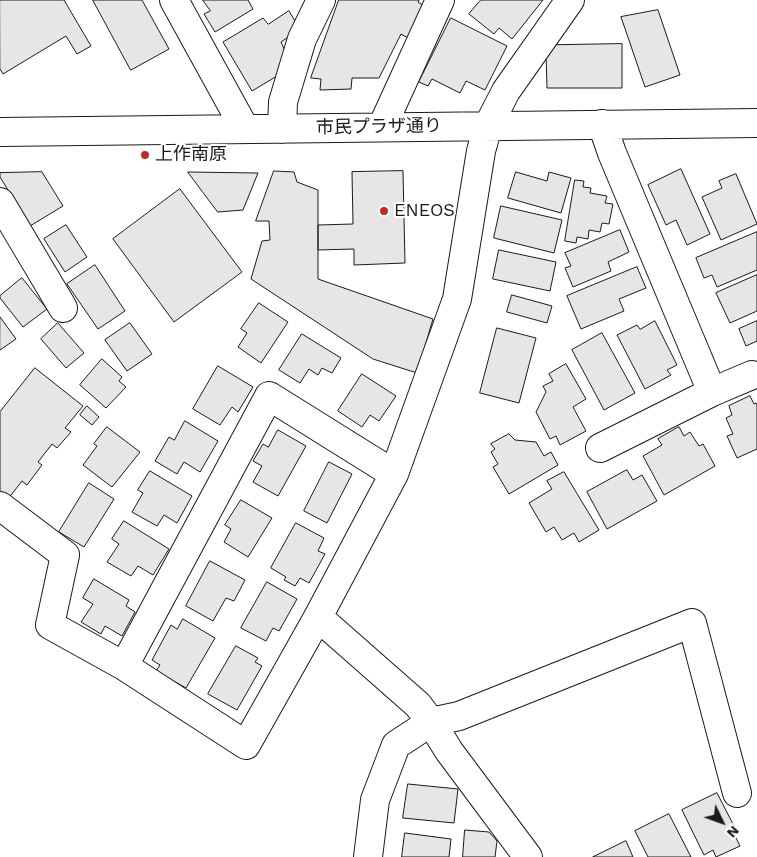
<!DOCTYPE html>
<meta charset="utf-8">
<style>
body{margin:0}
#map{position:relative;width:757px;height:857px;overflow:hidden;background:#fff;font-family:"Work Sans",sans-serif}
canvas{display:block}
.north{position:absolute;left:697px;top:797px;width:50px;height:50px;-webkit-text-stroke:4px #fff;paint-order:stroke;rotate:132deg;font-size:14px;font-weight:700;line-height:20px;text-align:center;color:#1a1a1a}
.north::after{content:'';display:block;margin:auto;width:18px;height:22px;background:#1a1a1a;clip-path:polygon(50% 0,100% 100%,50% 72%,0 100%)}
</style>
<div id="map">
<canvas width="757" height="857"></canvas>
<div class="north">N</div>
</div>
<script>
const ctx = document.querySelector('canvas').getContext('2d');
ctx.lineJoin = 'round';
function fill(path, color) {
  ctx.fillStyle = color;
  ctx.fill(path, 'evenodd');
}
function trace(path, color, width, dash) {
  ctx.strokeStyle = color;
  ctx.lineWidth = width;
  ctx.lineCap = dash ? 'butt' : 'round';
  ctx.setLineDash(dash || []);
  ctx.stroke(path);
}
function label(font, color, halo, rows, align = 'center') {
  ctx.font = font + ' "Work Sans","Noto Sans JP",sans-serif';
  ctx.lineWidth = 4;
  ctx.setLineDash([]);
  ctx.textBaseline = 'middle';
  ctx.strokeStyle = halo;
  ctx.fillStyle = color;
  for (const [text, x, y, turn = 0] of rows) {
    ctx.save();
    ctx.translate(x, y);
    ctx.rotate((+turn || 0) * Math.PI / 180);
    ctx.textAlign = isNaN(turn) ? turn : align;
    if (halo) ctx.strokeText(text, 0, 0);
    ctx.fillText(text, 0, 0);
    ctx.restore();
  }
}
const building = new Path2D(`
 M 0,0 L 64,0 L 91,46 L 77,54 L 66,36 L 3,74 L 0,69 Z
 M 93,0 L 142,0 L 169,49 L 131,70 Z
 M 203,0 L 248,0 L 253,9 L 215,32 L 204,14 L 210,11 Z
 M 339,0 L 419,0 L 418,2 L 424,6 L 408,38 L 401,34 L 379,78 L 352,78 L 351,89 L 320,90 L 321,79 L 311,78 Z
 M 481,0 L 543,0 L 512,39 L 499,28 L 494,34 L 469,14 Z
 M 658,10 L 680,75 L 645,87 L 621,17 Z
 M 289,11 L 300,29 L 281,42 L 286,53 L 277,76 L 252,91 L 223,42 L 263,18 L 268,24 Z
 M 451,18 L 507,46 L 485,90 L 466,81 L 460,93 L 432,79 L 428,86 L 419,82 Z
 M 622,44 L 622,88 L 547,88 L 546,54 L 555,45 Z
 M 681,169 L 710,234 L 687,245 L 676,220 L 666,225 L 648,185 Z
 M 274,171 L 294,172 L 297,182 L 318,190 L 318,279 L 433,319 L 417,373 L 373,359 L 251,279 L 262,241 L 270,240 L 269,221 L 256,221 Z
 M 403,171 L 405,263 L 354,265 L 354,249 L 318,250 L 318,225 L 353,224 L 352,172 Z
 M 42,172 L 63,206 L 30,226 L 0,177 L 0,173 Z
 M 188,172 L 258,173 L 243,210 L 218,212 Z
 M 516,172 L 547,181 L 549,172 L 571,178 L 561,213 L 508,198 Z
 M 736,174 L 757,224 L 721,240 L 702,197 L 722,188 L 719,181 Z
 M 575,180 L 584,181 L 583,187 L 591,188 L 590,193 L 607,196 L 605,203 L 613,204 L 609,224 L 602,223 L 600,232 L 589,230 L 588,239 L 577,237 L 576,243 L 565,241 Z
 M 180,189 L 242,272 L 174,322 L 113,239 Z
 M 501,206 L 562,220 L 554,253 L 494,238 Z
 M 66,225 L 87,257 L 65,272 L 44,239 Z
 M 620,230 L 629,252 L 608,262 L 611,271 L 573,287 L 565,268 L 571,266 L 565,253 Z
 M 757,232 L 757,270 L 717,287 L 712,275 L 704,278 L 696,258 Z
 M 499,250 L 556,262 L 550,291 L 493,279 Z
 M 95,265 L 125,311 L 98,329 L 67,284 Z
 M 637,267 L 646,288 L 619,299 L 624,311 L 581,329 L 567,296 Z
 M 757,275 L 757,311 L 730,323 L 716,293 Z
 M 22,278 L 47,309 L 23,327 L 0,298 L 0,296 Z
 M 512,295 L 552,306 L 547,323 L 507,312 Z
 M 259,303 L 288,322 L 261,363 L 238,347 L 247,333 L 241,329 Z
 M 0,317 L 16,339 L 0,350 Z
 M 655,321 L 677,365 L 667,370 L 671,375 L 645,389 L 617,335 L 637,325 L 640,329 Z
 M 757,321 L 757,341 L 746,346 L 739,329 Z
 M 58,323 L 84,353 L 66,368 L 41,339 Z
 M 130,323 L 152,354 L 127,371 L 105,340 Z
 M 497,328 L 536,338 L 519,403 L 480,393 Z
 M 602,333 L 635,393 L 604,410 L 572,350 Z
 M 302,334 L 341,358 L 332,373 L 322,368 L 318,375 L 309,369 L 300,383 L 279,370 Z
 M 102,359 L 122,377 L 119,381 L 126,387 L 106,408 L 80,385 Z
 M 566,364 L 586,399 L 573,407 L 586,431 L 560,445 L 556,436 L 550,439 L 536,412 L 546,392 L 543,386 L 553,381 L 549,374 Z
 M 218,366 L 253,387 L 238,412 L 232,407 L 220,425 L 193,409 Z
 M 35,368 L 83,406 L 65,428 L 71,432 L 57,448 L 52,444 L 38,462 L 42,465 L 27,485 L 22,481 L 8,499 L 0,493 L 0,412 Z
 M 362,374 L 396,396 L 379,421 L 370,415 L 362,427 L 338,411 Z
 M 750,396 L 754,404 L 757,403 L 757,449 L 737,458 L 727,436 L 733,434 L 726,418 L 732,415 L 729,406 Z
 M 87,406 L 99,417 L 92,425 L 80,415 Z
 M 185,421 L 218,441 L 200,472 L 184,462 L 177,474 L 155,461 L 169,437 L 174,440 Z
 M 107,427 L 140,452 L 112,487 L 83,465 L 97,446 L 94,444 Z
 M 679,427 L 684,436 L 690,432 L 699,446 L 703,444 L 715,466 L 664,495 L 643,456 L 662,445 L 658,439 Z
 M 278,430 L 306,446 L 278,496 L 253,482 L 262,466 L 253,461 L 263,444 L 268,447 Z
 M 509,434 L 515,440 L 536,442 L 544,456 L 551,452 L 558,465 L 509,494 L 493,467 L 498,464 L 491,452 L 495,449 L 491,444 Z
 M 329,462 L 352,474 L 327,523 L 304,511 Z
 M 627,470 L 633,480 L 642,475 L 657,501 L 607,529 L 587,492 Z
 M 150,471 L 192,496 L 177,523 L 164,515 L 157,526 L 132,512 L 143,493 L 138,490 Z
 M 564,472 L 599,530 L 579,542 L 574,533 L 562,540 L 554,527 L 546,532 L 529,503 L 552,489 L 547,481 Z
 M 89,483 L 114,499 L 84,547 L 59,532 Z
 M 241,500 L 272,518 L 248,557 L 224,542 L 231,529 L 225,525 Z
 M 124,521 L 169,549 L 153,575 L 138,566 L 131,576 L 107,562 L 119,544 L 112,539 Z
 M 296,523 L 324,538 L 318,551 L 325,554 L 309,583 L 300,578 L 295,586 L 284,580 L 286,577 L 271,568 Z
 M 210,561 L 245,580 L 234,601 L 226,598 L 213,621 L 186,606 Z
 M 94,579 L 129,600 L 126,606 L 135,612 L 122,636 L 105,626 L 101,634 L 81,622 L 93,604 L 83,598 Z
 M 267,582 L 297,599 L 279,631 L 273,628 L 266,641 L 241,628 Z
 M 183,619 L 215,638 L 186,688 L 156,671 L 160,665 L 152,660 L 171,625 L 177,629 Z
 M 236,646 L 258,658 L 255,662 L 262,666 L 237,710 L 208,694 Z
 M 408,784 L 458,789 L 454,823 L 403,818 Z
 M 717,793 L 734,826 L 731,828 L 740,846 L 716,857 L 713,850 L 704,855 L 682,810 Z
 M 669,814 L 691,857 L 648,857 L 635,831 Z
 M 465,830 L 489,832 L 497,841 L 495,857 L 463,857 Z
 M 405,833 L 451,839 L 449,857 L 402,857 Z
 M 626,841 L 633,857 L 593,857 Z`);
const minor = new Path2D(`
 M 174,0 L 245,129
 M 602,124 L 612,153 L 712,392
 M 382,127 L 440,0
 M 282,129 L 283,102 L 302,39 L 321,0
 M 0,132 L 757,123
 M 0,202 L 63,308
 M 600,448 L 712,392 L 752,375
 M 0,506 L 65,555 L 50,625 L 124,666 L 246,745 L 318,617 L 394,474 L 457,299 L 481,151 L 488,126 L 506,91 L 570,0
 M 318,617 L 418,705 L 431,722 L 449,751 L 528,857
 M 124,666 L 269,396 L 394,474
 M 368,857 L 375,800 L 396,745 L 431,722 L 459,716 L 692,623 L 737,793`);
const markers = [
 [145,155,5,"#c62828"],
 [384,211,5,"#c62828"]
];
const streetNames = [
 ["市民プラザ通り",379,127,-1]
];
const poiNames = [
 ["上作南原",155,155],
 ["ENEOS",394,211]
];
fill(building, '#e6e6e6');
trace(building, '#1a1a1a', 1);
trace(minor, '#1a1a1a', 30);
trace(minor, '#fff', 28);
for (const [x, y, r, color] of markers) {
  const dot = new Path2D();
  dot.arc(x, y, r, 0, 2 * Math.PI);
  ctx.fillStyle = color;
  ctx.fill(dot);
  trace(dot, '#fff', 2);
}
label('18px', '#1a1a1a', '#fff', streetNames);
label('18px', '#1a1a1a', '#fff', poiNames, 'left');
</script>
